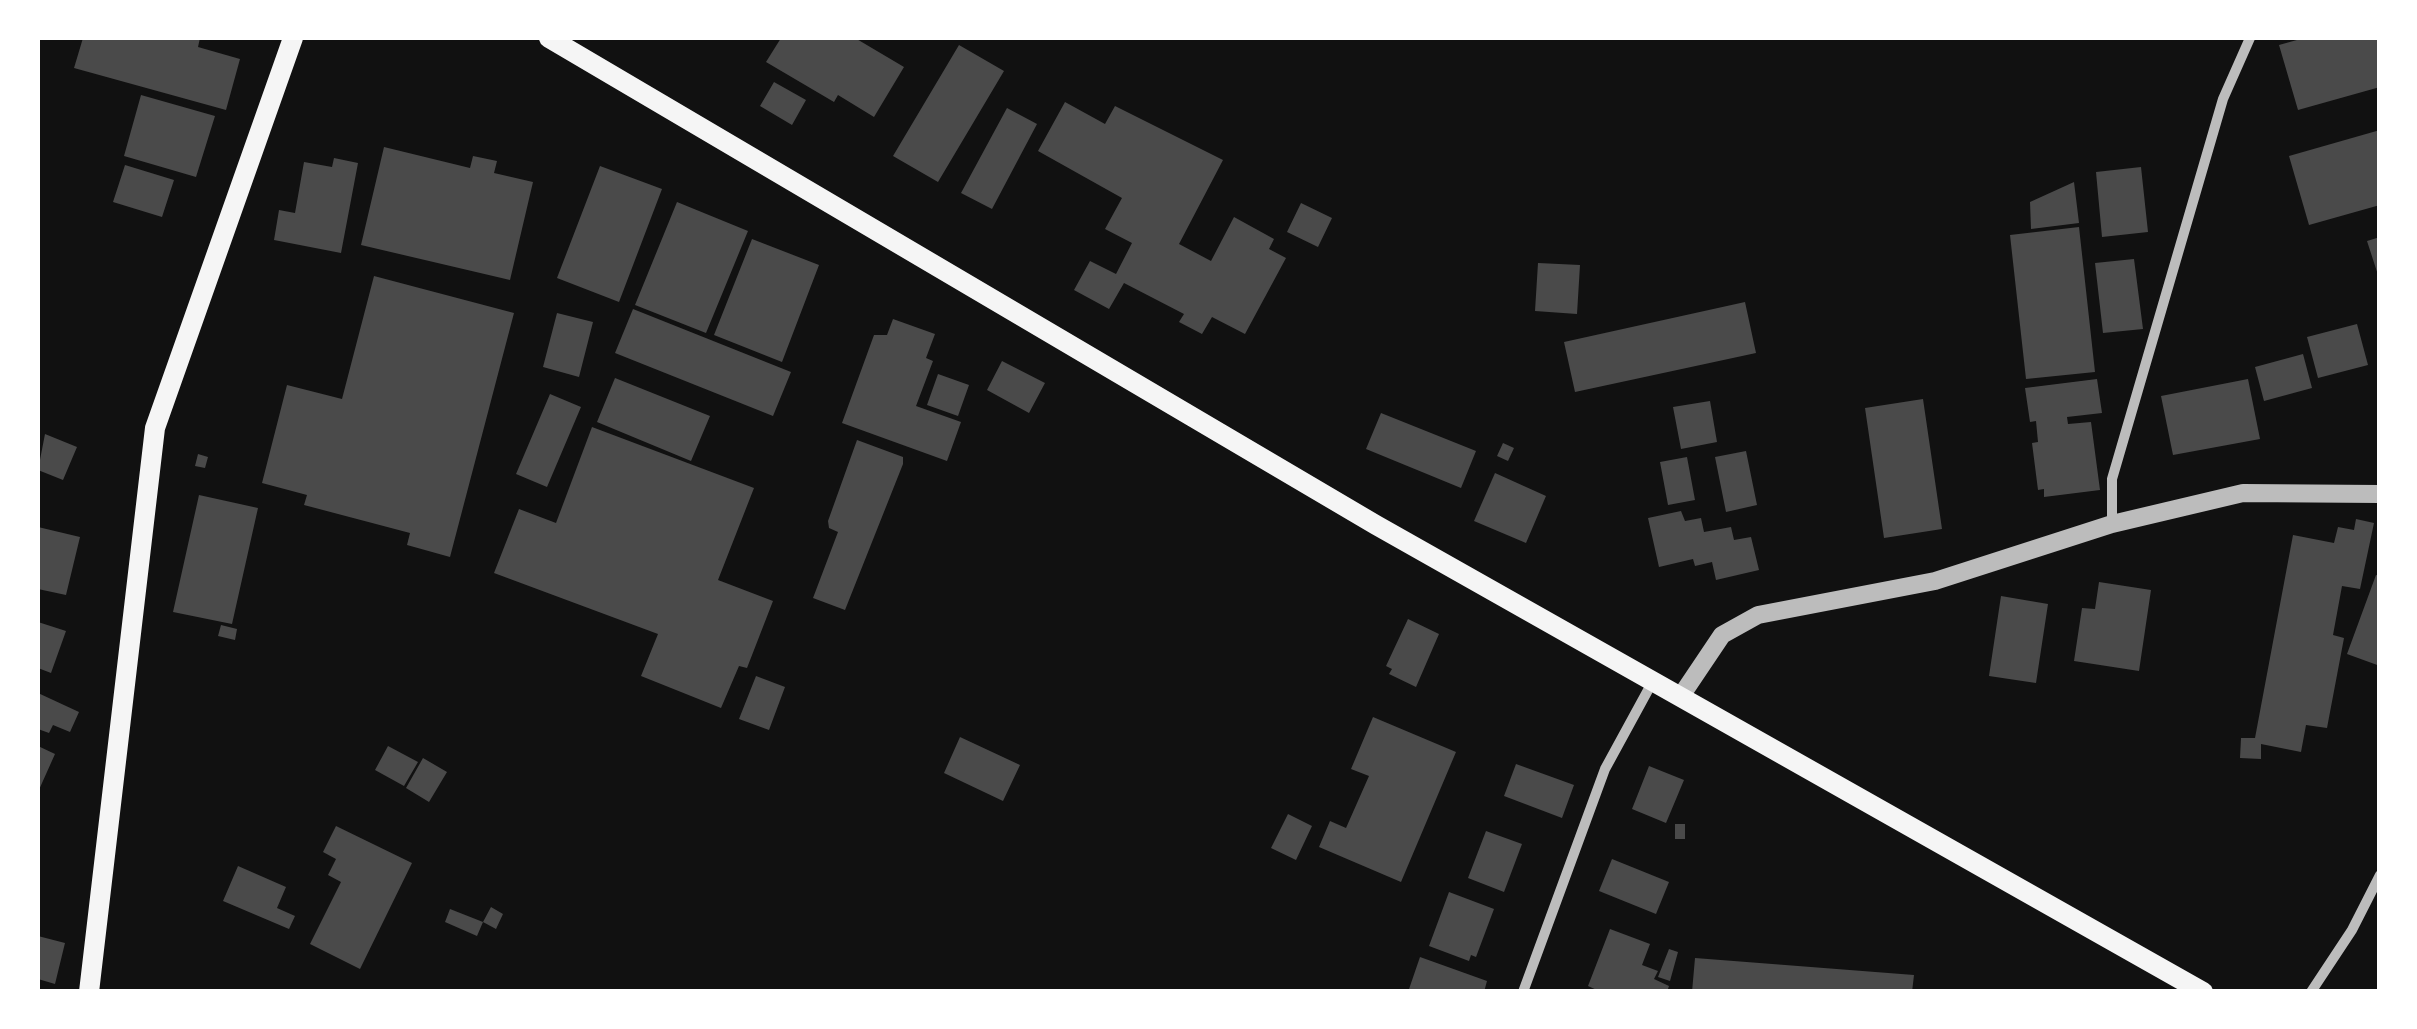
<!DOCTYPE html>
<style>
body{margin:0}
#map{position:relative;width:2417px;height:1029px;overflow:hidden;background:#111;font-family:Merriweather,serif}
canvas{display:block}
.frame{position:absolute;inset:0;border:40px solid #fff;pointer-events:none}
</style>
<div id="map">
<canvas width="2417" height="1029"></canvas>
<div class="frame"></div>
</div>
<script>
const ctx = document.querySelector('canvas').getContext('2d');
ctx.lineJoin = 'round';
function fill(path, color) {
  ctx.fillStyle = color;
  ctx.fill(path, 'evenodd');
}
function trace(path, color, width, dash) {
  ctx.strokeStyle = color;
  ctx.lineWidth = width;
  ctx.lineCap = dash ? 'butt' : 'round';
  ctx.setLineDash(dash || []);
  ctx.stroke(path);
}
const building = new Path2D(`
 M 83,38 L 200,38 L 198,47 L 240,59 L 226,110 L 74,68 Z
 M 781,38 L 855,38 L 904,67 L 874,117 L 838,95 L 834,102 L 766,62 Z
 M 2304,38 L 2380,38 L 2380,87 L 2298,110 L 2279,45 Z
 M 959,45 L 1004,71 L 938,182 L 893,156 Z
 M 774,82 L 806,100 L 792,125 L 760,106 Z
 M 141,95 L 215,116 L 196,177 L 124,156 Z
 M 1065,102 L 1105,124 L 1115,106 L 1223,160 L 1179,244 L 1211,261 L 1234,217 L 1274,239 L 1269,249 L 1286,258 L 1245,334 L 1212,317 L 1202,334 L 1179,322 L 1184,314 L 1124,283 L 1109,309 L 1074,290 L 1090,261 L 1116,274 L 1132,243 L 1105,229 L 1122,198 L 1038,151 Z
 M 1007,108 L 1037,124 L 992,209 L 961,193 Z
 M 2380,130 L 2380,205 L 2309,225 L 2289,156 Z
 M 384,147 L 470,168 L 473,156 L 497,161 L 494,173 L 533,182 L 510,280 L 361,245 Z
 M 334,158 L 358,163 L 341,253 L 274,240 L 279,210 L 295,213 L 304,162 L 332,167 Z
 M 125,165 L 174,180 L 162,217 L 113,202 Z
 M 600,166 L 662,189 L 619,302 L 557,278 Z
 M 2141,167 L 2148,232 L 2102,237 L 2096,172 Z
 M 2074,182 L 2079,223 L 2031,229 L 2030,202 Z
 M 677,202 L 748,231 L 706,333 L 635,305 Z
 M 1301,203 L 1332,218 L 1318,247 L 1287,232 Z
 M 2079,227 L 2095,372 L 2026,379 L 2010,235 Z
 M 2380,237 L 2380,278 L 2379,278 L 2367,241 Z
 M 752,239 L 819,265 L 782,362 L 714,335 Z
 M 2134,259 L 2143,329 L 2103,333 L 2095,263 Z
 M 1538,263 L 1580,265 L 1577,314 L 1535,311 Z
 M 374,276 L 514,313 L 450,557 L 407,545 L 410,533 L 304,505 L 307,495 L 262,483 L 287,385 L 342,399 Z
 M 1745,302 L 1756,353 L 1575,392 L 1564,342 Z
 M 633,309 L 791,372 L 773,416 L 615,353 Z
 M 557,313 L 593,322 L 579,377 L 543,367 Z
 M 893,319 L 935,334 L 926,358 L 933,361 L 916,406 L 961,422 L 947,461 L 842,423 L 874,335 L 887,335 Z
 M 2357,324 L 2368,365 L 2318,378 L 2307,337 Z
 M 2303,354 L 2312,388 L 2264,401 L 2255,367 Z
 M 1002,361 L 1045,383 L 1029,413 L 987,390 Z
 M 938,374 L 969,385 L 958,416 L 927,405 Z
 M 615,378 L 710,416 L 691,461 L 597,422 Z
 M 2097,379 L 2102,413 L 2067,417 L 2068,424 L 2091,422 L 2100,490 L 2044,497 L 2044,489 L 2038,490 L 2032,443 L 2038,442 L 2036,421 L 2030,422 L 2025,388 Z
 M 2248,379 L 2260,439 L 2173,455 L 2161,396 Z
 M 550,394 L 581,407 L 547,487 L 516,474 Z
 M 1923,399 L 1942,529 L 1884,538 L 1865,408 Z
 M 1710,401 L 1717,442 L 1681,449 L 1673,407 Z
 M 1381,413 L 1476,451 L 1461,488 L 1366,449 Z
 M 592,427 L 754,488 L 718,580 L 773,601 L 747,668 L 739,666 L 721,708 L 641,676 L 658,634 L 494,573 L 519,509 L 556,523 Z
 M 45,434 L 77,447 L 63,480 L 38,470 Z
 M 857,440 L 903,457 L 903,464 L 845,610 L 813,598 L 838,532 L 829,528 L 828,521 Z
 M 1503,443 L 1514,448 L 1508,461 L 1497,456 Z
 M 1746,451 L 1757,505 L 1726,512 L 1715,457 Z
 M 198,454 L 208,457 L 205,468 L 195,466 Z
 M 1687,457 L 1695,500 L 1668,505 L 1660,462 Z
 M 1495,473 L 1546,496 L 1526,543 L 1474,521 Z
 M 199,495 L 258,508 L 232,624 L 173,612 Z
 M 1681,511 L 1685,521 L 1701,518 L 1704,532 L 1731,527 L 1734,540 L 1751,537 L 1759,570 L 1716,580 L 1712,562 L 1695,566 L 1693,559 L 1659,567 L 1648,518 Z
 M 2356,519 L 2374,523 L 2360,589 L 2342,586 L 2333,635 L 2344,638 L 2327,728 L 2306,725 L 2301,752 L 2261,744 L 2261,759 L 2240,758 L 2241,738 L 2255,738 L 2293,535 L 2334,543 L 2338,527 L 2354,530 Z
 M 38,527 L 80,537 L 66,595 L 38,589 Z
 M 2376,575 L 2380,576 L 2380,666 L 2347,654 Z
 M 2099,582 L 2151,590 L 2139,671 L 2074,661 L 2082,608 L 2095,609 Z
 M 2001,596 L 2048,604 L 2036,683 L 1989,676 Z
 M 1408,619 L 1439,634 L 1416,687 L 1389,674 L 1392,669 L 1386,666 Z
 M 38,622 L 66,631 L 51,673 L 38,668 Z
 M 221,625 L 237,629 L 235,640 L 218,636 Z
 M 756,676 L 785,687 L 769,730 L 739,719 Z
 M 38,693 L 79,712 L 70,732 L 53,725 L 49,733 L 38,729 Z
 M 1373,717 L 1456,752 L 1401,882 L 1319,847 L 1330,821 L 1346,828 L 1369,776 L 1351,769 Z
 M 960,737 L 1020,765 L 1003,801 L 944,773 Z
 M 38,746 L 55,754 L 38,792 Z
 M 388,746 L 418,762 L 404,786 L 375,770 Z
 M 423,758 L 447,772 L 429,802 L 406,788 Z
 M 1516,764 L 1574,785 L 1562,818 L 1504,796 Z
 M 1649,766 L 1684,780 L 1666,823 L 1632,809 Z
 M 1288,814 L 1312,826 L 1296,860 L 1271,848 Z
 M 1675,824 L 1685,824 L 1685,839 L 1675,839 Z
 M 336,826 L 412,863 L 360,969 L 310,944 L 341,882 L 328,875 L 336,859 L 323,852 Z
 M 1486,831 L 1522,844 L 1504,892 L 1468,878 Z
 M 1612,859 L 1669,882 L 1656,914 L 1599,891 Z
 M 238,866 L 286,887 L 277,908 L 295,916 L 289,929 L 223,901 Z
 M 1449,892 L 1494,909 L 1476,957 L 1471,955 L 1469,961 L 1429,946 Z
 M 491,907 L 503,914 L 496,929 L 483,922 Z
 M 450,909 L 483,922 L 477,936 L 445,922 Z
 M 1610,929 L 1650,944 L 1642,965 L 1658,971 L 1654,979 L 1669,986 L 1667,992 L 1601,992 L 1588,986 Z
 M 38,936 L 65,943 L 55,984 L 38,979 Z
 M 1669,949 L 1678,952 L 1670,981 L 1658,977 Z
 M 1420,957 L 1487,981 L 1484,992 L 1408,992 Z
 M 1695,958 L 1914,975 L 1912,992 L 1692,992 Z`);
const minor = new Path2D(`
 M 2112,524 L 2112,479 L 2223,99 L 2250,38
 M 1523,992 L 1605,769 L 1653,681
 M 2311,992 L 2352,930 L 2380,875`);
const tertiary = new Path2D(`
 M 1681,696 L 1722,635 L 1758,615 L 1935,581 L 2112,524 L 2243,493 L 2380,494`);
const secondary = new Path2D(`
 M 549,38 L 1376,525 L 2203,992
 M 89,992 L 155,428 L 293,38`);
fill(building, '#4a4a4a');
trace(minor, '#bcbcbc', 10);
trace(tertiary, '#bcbcbc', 18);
trace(secondary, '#f5f5f5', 20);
</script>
